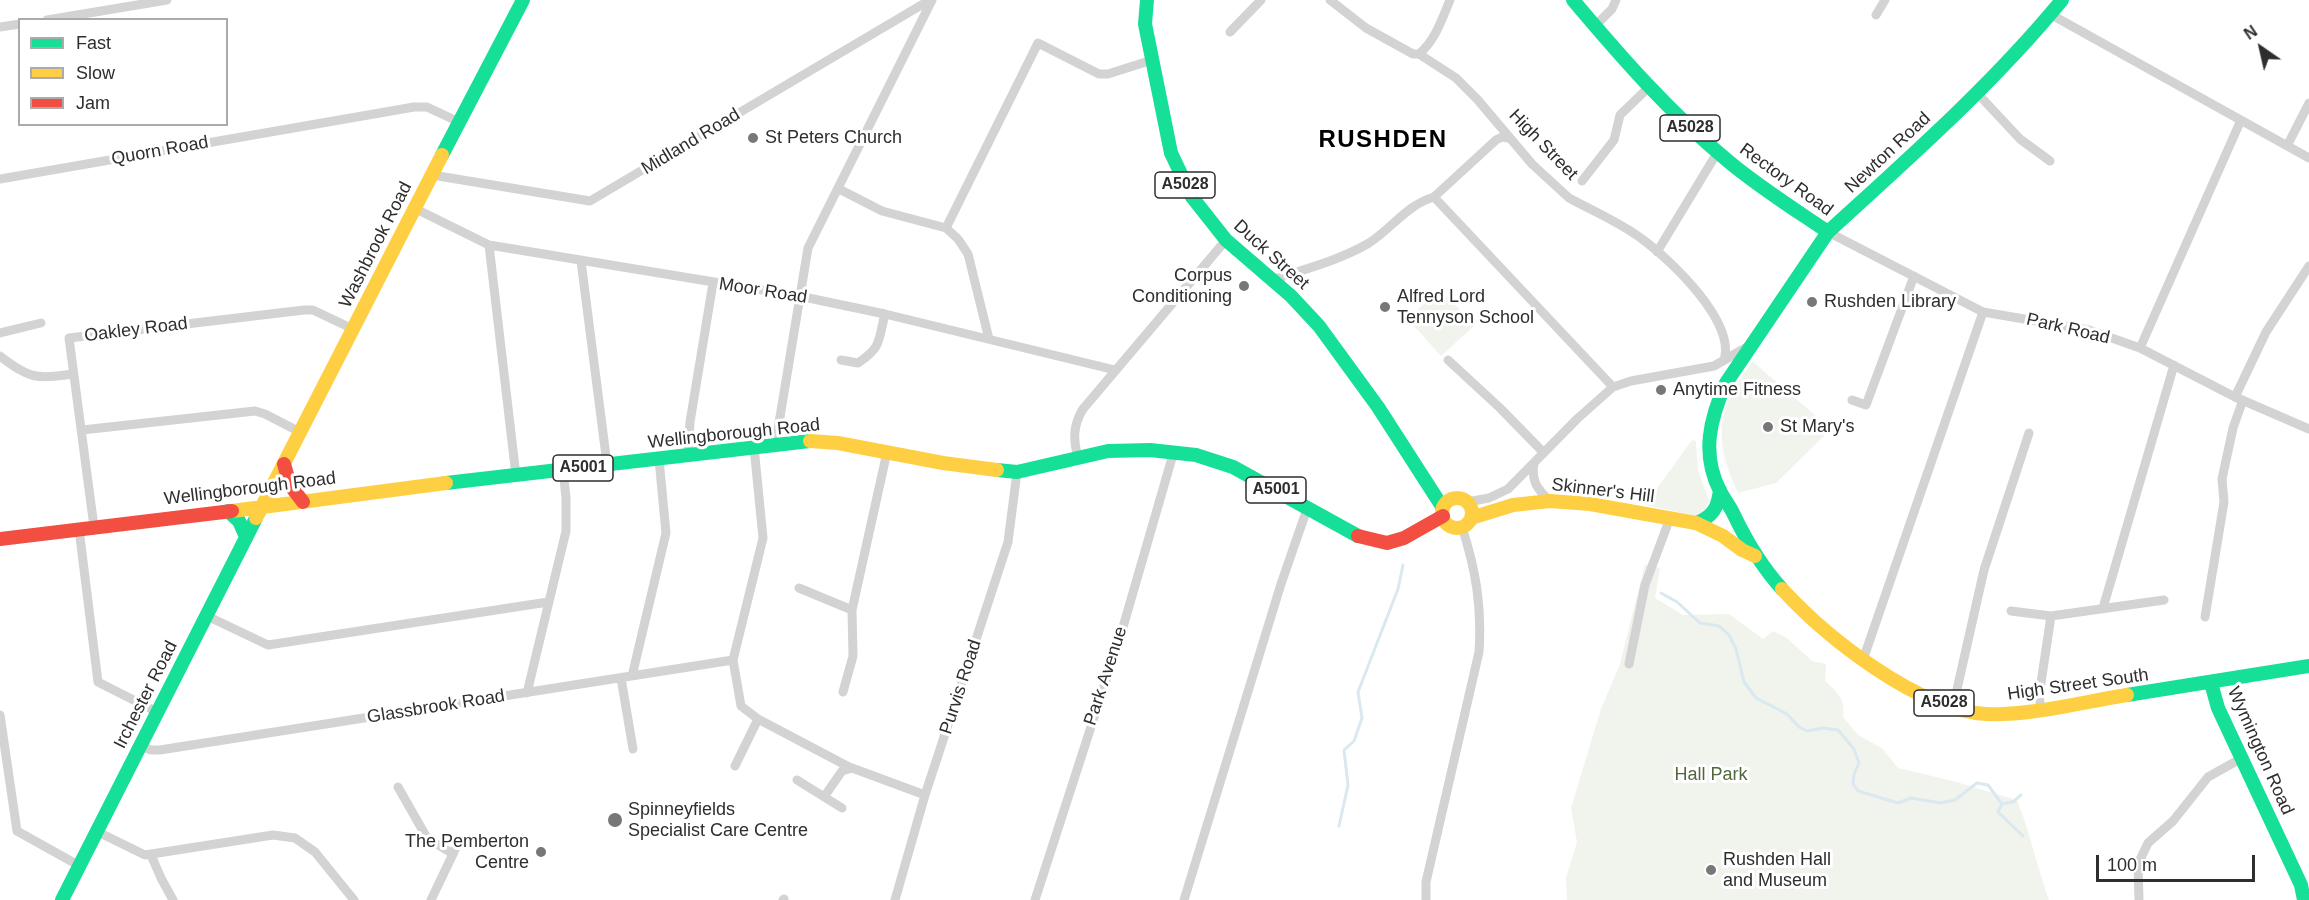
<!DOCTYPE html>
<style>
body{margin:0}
#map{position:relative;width:2309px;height:900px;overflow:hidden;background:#fff;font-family:Arial,sans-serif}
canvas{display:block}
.legend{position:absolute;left:18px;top:18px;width:210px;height:108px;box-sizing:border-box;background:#fff;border:2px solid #ababab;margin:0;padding:8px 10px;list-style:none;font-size:18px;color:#2e2e2e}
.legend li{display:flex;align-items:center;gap:12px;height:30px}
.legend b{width:30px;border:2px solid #ababab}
.north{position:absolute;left:2231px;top:18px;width:60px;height:60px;-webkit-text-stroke:4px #fff;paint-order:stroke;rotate:326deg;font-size:16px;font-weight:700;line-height:24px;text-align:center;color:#2e2e2e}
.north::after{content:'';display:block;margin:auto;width:21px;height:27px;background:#2e2e2e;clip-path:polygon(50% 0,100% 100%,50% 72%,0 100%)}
.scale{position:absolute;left:2096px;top:855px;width:159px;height:27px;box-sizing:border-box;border:3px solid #2e2e2e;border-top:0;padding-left:8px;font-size:18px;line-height:21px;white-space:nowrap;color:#2e2e2e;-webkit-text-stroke:4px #fff;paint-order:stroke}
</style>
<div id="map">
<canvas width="2309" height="900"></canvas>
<ul class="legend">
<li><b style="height:8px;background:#16e098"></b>Fast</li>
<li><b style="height:8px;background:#ffcf43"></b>Slow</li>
<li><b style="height:8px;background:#f24e42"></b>Jam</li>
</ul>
<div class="north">N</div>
<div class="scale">100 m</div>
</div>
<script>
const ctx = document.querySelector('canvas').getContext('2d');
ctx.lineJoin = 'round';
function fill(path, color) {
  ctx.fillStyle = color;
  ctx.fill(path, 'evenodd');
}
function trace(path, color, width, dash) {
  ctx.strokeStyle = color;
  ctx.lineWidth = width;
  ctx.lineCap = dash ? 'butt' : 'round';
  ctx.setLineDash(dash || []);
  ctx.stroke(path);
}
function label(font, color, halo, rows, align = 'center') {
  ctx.font = font + ' Arial,sans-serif';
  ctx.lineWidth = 6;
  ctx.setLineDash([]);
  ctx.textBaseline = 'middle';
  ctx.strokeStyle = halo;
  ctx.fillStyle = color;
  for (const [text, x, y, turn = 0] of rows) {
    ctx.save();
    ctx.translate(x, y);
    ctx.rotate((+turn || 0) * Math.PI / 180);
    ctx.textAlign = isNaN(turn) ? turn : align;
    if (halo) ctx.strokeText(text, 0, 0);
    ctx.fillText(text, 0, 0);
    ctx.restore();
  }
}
const green = new Path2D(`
 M 1439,289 L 1475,325 L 1441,356 L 1408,319 Z
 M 1752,361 L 1831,429 L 1776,483 L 1738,493 C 1725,464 1716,439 1726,406 C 1731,391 1744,375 1752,361 Z
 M 1692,440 L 1696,441 L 1698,470 L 1709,501 L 1704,512 L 1697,516 L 1645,505 Z
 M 1645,564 L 1660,568 L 1655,598 L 1683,615 L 1729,614 L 1763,639 L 1773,631 L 1787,638 L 1812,661 L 1826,664 L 1825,681 C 1837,692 1846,699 1843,717 L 1858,735 L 1882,748 L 1898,768 L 1953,781 L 2017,800 C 2030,832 2037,867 2049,900 L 1567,900 L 1566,878 L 1577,842 L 1571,808 L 1601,709 L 1620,664 Z`);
const stream = new Path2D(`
 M 1661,593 L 1677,602 L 1700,623 L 1719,626 L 1729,635 L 1736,649 L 1744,682 L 1756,698 L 1787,714 L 1799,727 L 1807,731 L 1823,728 L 1838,730 L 1854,749 L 1859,763 L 1854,774 L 1853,784 L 1858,791 L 1898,803 L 1911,798 L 1941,803 L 1955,800 L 1977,783 L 1988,785 L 2002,804 L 1998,812 L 2023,836
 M 2002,804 L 2013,802 L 2021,795
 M 1339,826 L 1348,785 L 1344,750 L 1354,741 L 1362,718 L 1358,692 L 1398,589 L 1403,565`);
const street = new Path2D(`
 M 1330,0 L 1366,28 L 1413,54 L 1419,54 L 1456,78 L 1477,99 L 1532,164 L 1569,198 C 1593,211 1621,223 1642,239 C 1671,260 1736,322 1724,360
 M 2050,14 L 2309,158
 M 1876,15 L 1885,0
 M 47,20 L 167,0
 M 1595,26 L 1612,9 L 1616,0
 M 0,27 L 20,24
 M 1230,32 L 1261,0
 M 1419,54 C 1435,41 1442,19 1450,0
 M 1978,94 L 2020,139 L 2050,161
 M 2287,146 L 2309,103
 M 432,175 L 590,201 L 930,0
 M 0,179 L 414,107 L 427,107 L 459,122
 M 1582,181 L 1614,140 L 1620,115 L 1649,87
 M 839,189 L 882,211 L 946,228 L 958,239 L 968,254 L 989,339
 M 1434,197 L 1613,387
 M 414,208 L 489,245 L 799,296 L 885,314 L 1115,370
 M 946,228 L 1038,43 L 1099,74 L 1108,74 L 1152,60
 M 1828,232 L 1983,312 L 2089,330 L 2140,348 L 2235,397 L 2309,429
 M 489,245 L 516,476
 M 1657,252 L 1717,153
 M 581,261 L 607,464
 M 1272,280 C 1305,269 1338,261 1369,243 C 1391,229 1408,204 1434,197 L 1496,140 L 1502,137 L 1508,138
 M 0,333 L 41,323
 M 2140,348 L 2241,120
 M 0,356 C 30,379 35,379 73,374
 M 841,360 L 858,363 C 882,347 878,341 885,314
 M 1448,360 L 1500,408 L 1544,453
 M 2235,397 L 2266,332 L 2309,266
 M 1852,400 L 1866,405 L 1914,276
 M 82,430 L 255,411 L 265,414 L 300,432
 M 778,444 L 777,435 L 808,248 L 932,0
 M 688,455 L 690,422 L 713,283
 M 1078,457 C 1073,440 1073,425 1083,409 L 1226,240
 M 1534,463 C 1531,481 1537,489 1550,501
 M 1467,502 L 1489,498 L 1508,489 L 1577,419 L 1613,387 L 1631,381 L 1714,366 L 1747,347
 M 94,527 L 69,338 L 304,310 L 313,310 L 353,329
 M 79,529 L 98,682 L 157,712
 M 799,588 L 852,610
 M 2103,608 L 2174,365
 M 2011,611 L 2051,616 L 2164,600
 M 207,616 L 268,645 L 548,602
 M 2205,617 L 2224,502 L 2222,479 L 2233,428 L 2243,400
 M 1861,659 L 1865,654 L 1983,312
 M 1629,664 L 1645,585 L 1670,518
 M 632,676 L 666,533 L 659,459
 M 621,678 L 633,749
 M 843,692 L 853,656 L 852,610 L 887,452
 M 527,693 L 566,531 L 566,498 L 563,470
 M 1953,707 L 1984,570 L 2029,433
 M 2041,709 L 2039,696 L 2051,616
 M 0,715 L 17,831 L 78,865
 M 758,719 L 851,768
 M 140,746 L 151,750 L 160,750 L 733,660
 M 735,766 L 758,719 L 741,706 L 733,660 L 763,538 L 754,447
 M 797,780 L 842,808
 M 398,787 L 427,838 L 453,854 L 431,900
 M 824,797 L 842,771 L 852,768 L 925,795
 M 96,831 L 145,855 L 273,835 L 295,838 L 315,852 L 354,900
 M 453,854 L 459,841
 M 151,855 L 161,878 L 173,900
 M 783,900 L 784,899
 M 895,900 L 925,795 L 1008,542 L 1017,472
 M 1035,900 L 1121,634 L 1174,451
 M 1184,900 L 1281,584 L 1307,509
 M 1426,900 L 1426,882 L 1479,652 C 1482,606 1476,571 1462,527
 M 2139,900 L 2138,864 L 2148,843 L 2173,821 L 2208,777 L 2242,758`);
const fast = new Path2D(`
 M 1147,0 L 1145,24 L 1171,153 L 1192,197 L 1226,240 L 1291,296 L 1319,326 L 1378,407 L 1443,508
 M 1573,0 C 1621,57 1670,113 1728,161 C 1759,187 1794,209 1828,232 L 1726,383 C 1710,418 1701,454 1720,491 C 1724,499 1730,506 1734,515 C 1747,542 1762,567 1782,589
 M 442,155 L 523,0
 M 1828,232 C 1909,158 1992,85 2062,0
 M 997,470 L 1017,472 L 1108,451 L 1150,450 L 1196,455 L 1233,467 L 1358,536
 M 446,483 L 810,441
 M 228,511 L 239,521 L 246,537
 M 1696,523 C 1713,517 1718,507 1720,490
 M 2211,683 L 2218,708 L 2301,885 L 2304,900
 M 2127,695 L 2309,666
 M 62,900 L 256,518`);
const slow = new Path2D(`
 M 810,441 L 838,443 L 943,463 L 997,470
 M1442 513a15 15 0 1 1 30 0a15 15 0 1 1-30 0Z
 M 232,511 L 446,483
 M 256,518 L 442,155
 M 1471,518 L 1513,505 L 1550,501 L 1590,504 L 1696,523 L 1723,536 L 1742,550 L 1755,556
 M 1782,589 C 1827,638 1918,710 1986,714 C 2031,716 2082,702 2127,695`);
const jam = new Path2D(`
 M 284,464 L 290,485 L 303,502
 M 1358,536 L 1387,543 L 1404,538 L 1443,516
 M 0,539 L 232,511`);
const markers = [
 [753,138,6,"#777"],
 [1244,286,6,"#777"],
 [1812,302,6,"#777"],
 [1385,307,6,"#777"],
 [1661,390,6,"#777"],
 [1768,427,6,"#777"],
 [615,820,8,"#777"],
 [541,852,6,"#777"],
 [1711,870,6,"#777"]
];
const shields = [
 [1690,128,60],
 [1185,185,60],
 [583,468,60],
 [1276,490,60],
 [1944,703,60]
];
const shieldNames = [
 ["A5028",1690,128],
 ["A5028",1185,185],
 ["A5001",583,468],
 ["A5001",1276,490],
 ["A5028",1944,703]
];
const poiNames = [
 ["St Peters Church",765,138],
 ["Corpus",1232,276,"right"],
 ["Conditioning",1232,297,"right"],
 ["Alfred Lord",1397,297],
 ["Tennyson School",1397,318],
 ["Rushden Library",1824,302],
 ["Anytime Fitness",1673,390],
 ["St Mary's",1780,427],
 ["Spinneyfields",628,810],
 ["Specialist Care Centre",628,831],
 ["The Pemberton",529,842,"right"],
 ["Centre",529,863,"right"],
 ["Rushden Hall",1723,860],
 ["and Museum",1723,881]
];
const streetNames = [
 ["Midland Road",691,142,-31],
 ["High Street",1543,145,46],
 ["Quorn Road",160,151,-10],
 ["Newton Road",1888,153,-43],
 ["Rectory Road",1786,180,36],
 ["Washbrook Road",376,245,-63],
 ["Duck Street",1271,255,42],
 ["Moor Road",763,291,9],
 ["Park Road",2068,329,13],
 ["Oakley Road",136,330,-7],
 ["Wellingborough Road",734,434,-6],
 ["Wellingborough Road",250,489,-7],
 ["Skinner's Hill",1603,491,7],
 ["Park Avenue",1106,676,-72],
 ["High Street South",2078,685,-8],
 ["Purvis Road",961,687,-72],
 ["Irchester Road",146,695,-63],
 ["Glassbrook Road",436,707,-9],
 ["Wymington Road",2260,751,66]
];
const parkNames = [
 ["Hall Park",1711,775]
];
const districtNames = [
 ["RUSHDEN",1383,140]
];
fill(green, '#f0f4ec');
trace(stream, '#dae8f0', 3);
trace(street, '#d3d3d3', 9);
trace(fast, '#16e098', 14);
trace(slow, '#ffcf43', 14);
trace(jam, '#f24e42', 14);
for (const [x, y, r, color] of markers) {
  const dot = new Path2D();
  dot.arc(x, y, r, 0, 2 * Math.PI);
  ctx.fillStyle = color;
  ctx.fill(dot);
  trace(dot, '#fff', 2);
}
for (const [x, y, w] of shields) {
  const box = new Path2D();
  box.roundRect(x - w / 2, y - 13, w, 26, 4.5);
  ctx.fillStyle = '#fff';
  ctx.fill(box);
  trace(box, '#2e2e2e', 1.5);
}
label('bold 16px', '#2e2e2e', null, shieldNames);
label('18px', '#2e2e2e', '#fff', poiNames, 'left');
label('18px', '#2e2e2e', '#fff', streetNames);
label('18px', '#52673e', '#fff', parkNames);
ctx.letterSpacing = '1.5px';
label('bold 24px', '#000', '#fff', districtNames);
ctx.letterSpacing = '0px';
</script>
